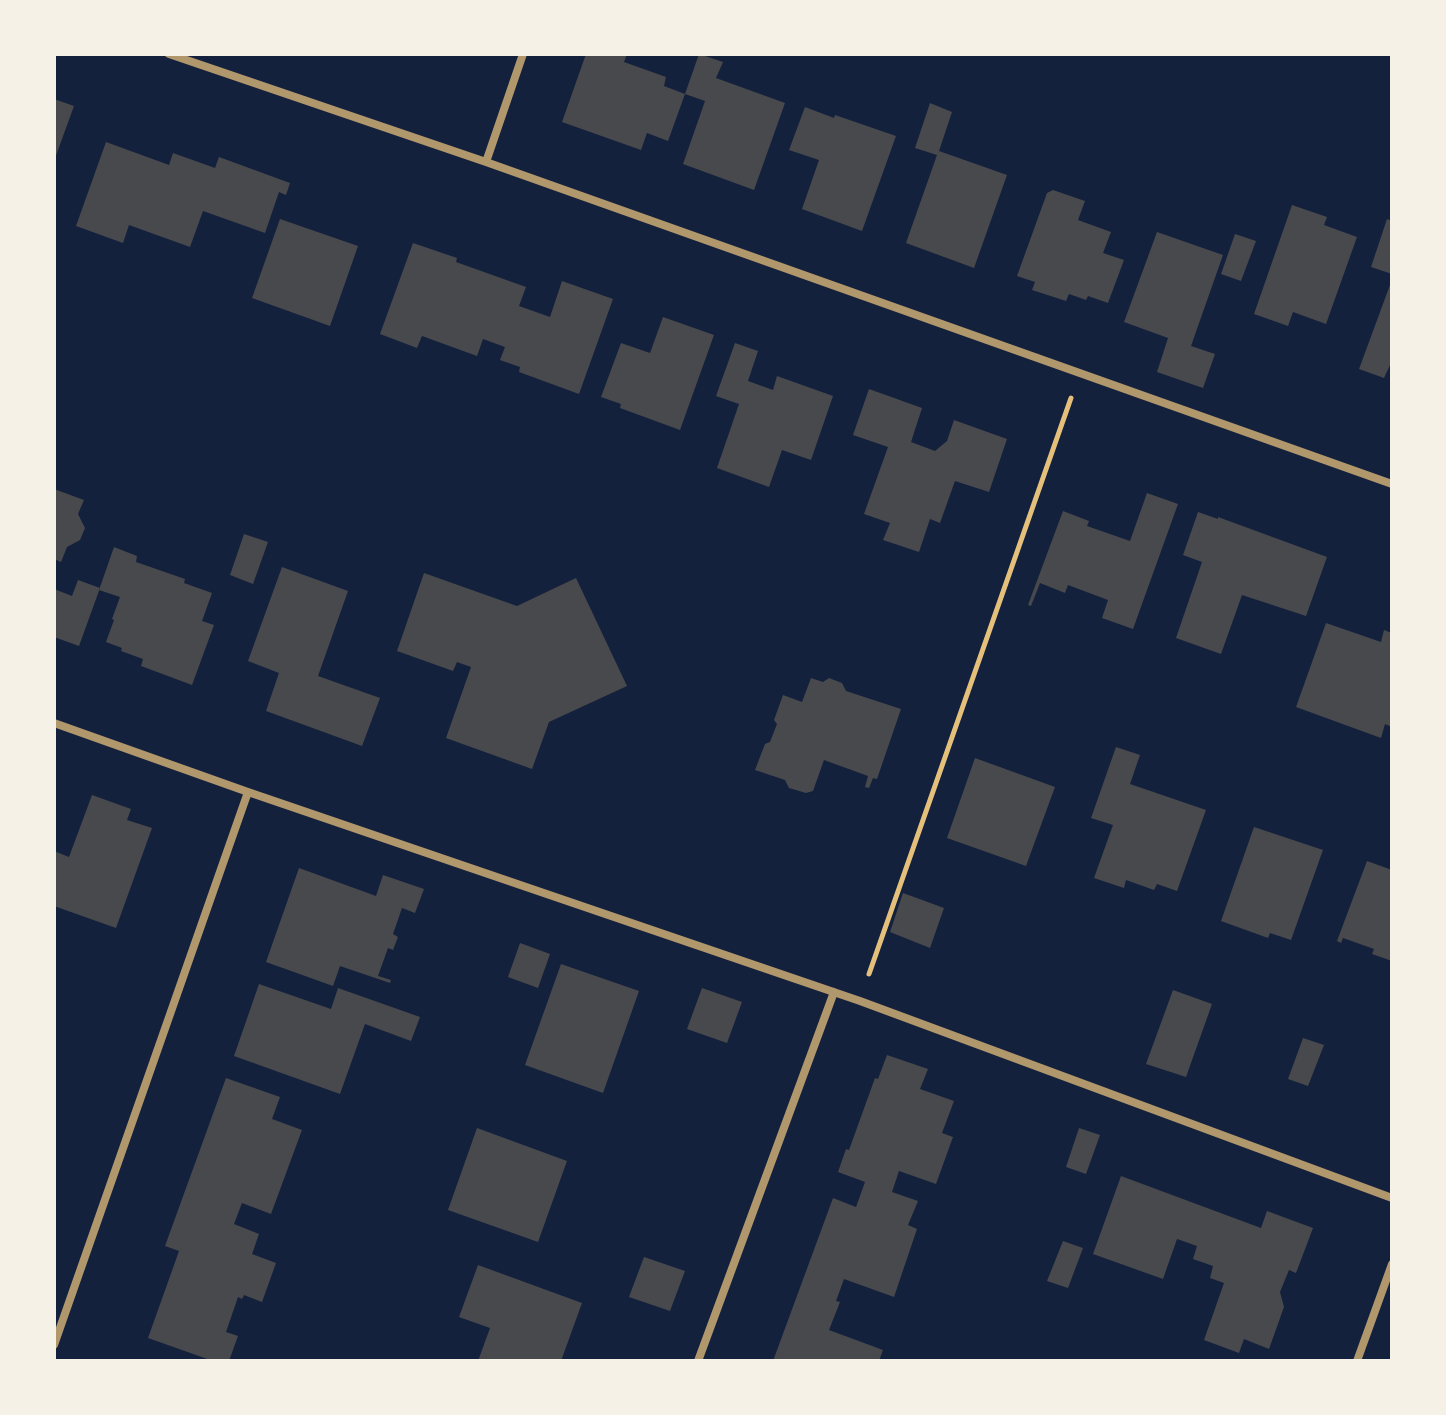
<!DOCTYPE html>
<style>
body{margin:0}
#map{position:relative;width:1446px;height:1415px;overflow:hidden;background:#14213d;font-family:Barlow,sans-serif}
canvas{display:block}
.frame{position:absolute;inset:0;border:56px solid #f6f1e7;pointer-events:none}
</style>
<div id="map">
<canvas width="1446" height="1415"></canvas>
<div class="frame"></div>
</div>
<script>
const ctx = document.querySelector('canvas').getContext('2d');
ctx.lineJoin = 'round';
function fill(path, color) {
  ctx.fillStyle = color;
  ctx.fill(path, 'evenodd');
}
function trace(path, color, width, dash) {
  ctx.strokeStyle = color;
  ctx.lineWidth = width;
  ctx.lineCap = dash ? 'butt' : 'round';
  ctx.setLineDash(dash || []);
  ctx.stroke(path);
}
const building = new Path2D(`
 M 586,54 L 627,54 L 624,62 L 666,77 L 664,86 L 685,94 L 668,141 L 647,133 L 641,150 L 562,122 Z
 M 699,54 L 723,62 L 716,78 L 785,103 L 754,190 L 683,164 L 705,101 L 685,94 Z
 M 54,99 L 74,106 L 54,161 Z
 M 930,103 L 952,112 L 939,151 L 1007,175 L 974,268 L 906,243 L 937,155 L 915,148 Z
 M 805,107 L 834,118 L 835,115 L 896,136 L 862,231 L 802,209 L 819,160 L 789,150 Z
 M 106,142 L 169,165 L 173,153 L 215,168 L 219,157 L 290,183 L 286,195 L 279,192 L 265,233 L 203,211 L 190,247 L 129,225 L 123,243 L 76,226 Z
 M 1053,190 L 1085,201 L 1078,220 L 1111,232 L 1103,253 L 1124,260 L 1108,303 L 1088,296 L 1086,300 L 1069,294 L 1066,301 L 1032,290 L 1035,282 L 1017,276 L 1047,193 Z
 M 1292,205 L 1327,217 L 1324,225 L 1357,237 L 1326,324 L 1293,312 L 1288,326 L 1254,314 Z
 M 280,219 L 358,246 L 330,326 L 252,298 Z
 M 1387,219 L 1392,221 L 1392,274 L 1371,267 Z
 M 1157,232 L 1223,255 L 1191,346 L 1215,354 L 1203,388 L 1157,372 L 1168,338 L 1124,322 Z
 M 1235,234 L 1256,241 L 1241,281 L 1221,274 Z
 M 413,243 L 457,258 L 456,262 L 526,287 L 519,306 L 550,317 L 562,281 L 613,299 L 579,394 L 519,372 L 520,367 L 500,360 L 505,347 L 483,339 L 477,356 L 422,336 L 417,348 L 380,334 Z
 M 1390,285 L 1392,286 L 1392,365 L 1390,365 L 1384,378 L 1359,369 Z
 M 663,317 L 714,335 L 680,430 L 620,408 L 621,404 L 601,397 L 621,343 L 650,353 Z
 M 735,343 L 758,351 L 748,381 L 773,390 L 777,376 L 833,396 L 811,460 L 782,450 L 769,487 L 717,468 L 739,404 L 716,396 Z
 M 869,389 L 922,408 L 911,442 L 935,451 L 947,441 L 954,420 L 1007,439 L 989,492 L 955,481 L 940,523 L 930,519 L 919,552 L 883,540 L 890,523 L 864,514 L 888,447 L 853,435 Z
 M 54,489 L 84,500 L 78,514 L 85,528 L 80,540 L 67,547 L 61,562 L 54,559 Z
 M 1147,493 L 1178,504 L 1133,629 L 1102,618 L 1108,600 L 1068,585 L 1065,593 L 1040,583 L 1031,606 L 1028,605 L 1063,511 L 1089,521 L 1087,526 L 1130,541 Z
 M 1198,512 L 1218,519 L 1218,517 L 1327,557 L 1306,616 L 1242,595 L 1221,654 L 1176,638 L 1202,562 L 1183,555 Z
 M 244,534 L 268,542 L 253,584 L 230,575 Z
 M 114,547 L 137,556 L 136,562 L 185,579 L 184,583 L 212,593 L 202,621 L 214,625 L 192,685 L 141,666 L 143,659 L 121,651 L 122,648 L 106,642 L 114,620 L 112,619 L 120,597 L 99,590 Z
 M 282,567 L 348,591 L 318,676 L 380,698 L 362,746 L 266,711 L 279,673 L 248,661 Z
 M 424,573 L 517,606 L 576,578 L 627,686 L 549,722 L 532,769 L 446,738 L 471,667 L 457,662 L 453,671 L 397,651 Z
 M 78,580 L 100,588 L 79,646 L 54,637 L 54,589 L 72,596 Z
 M 1326,623 L 1381,642 L 1384,630 L 1392,633 L 1392,727 L 1385,724 L 1381,738 L 1296,707 Z
 M 811,678 L 823,682 L 829,678 L 842,683 L 846,691 L 901,709 L 877,779 L 873,778 L 869,788 L 865,787 L 868,776 L 824,760 L 813,791 L 806,793 L 789,788 L 785,780 L 755,770 L 765,744 L 770,742 L 777,724 L 774,720 L 783,695 L 802,702 Z
 M 1116,747 L 1140,755 L 1130,784 L 1206,810 L 1177,891 L 1157,884 L 1154,890 L 1126,880 L 1124,888 L 1094,878 L 1113,825 L 1091,818 Z
 M 975,758 L 1055,787 L 1026,866 L 947,838 Z
 M 92,795 L 131,809 L 127,820 L 152,828 L 116,928 L 54,906 L 54,851 L 69,857 Z
 M 1254,827 L 1323,850 L 1291,940 L 1270,933 L 1268,938 L 1221,921 Z
 M 1367,861 L 1392,870 L 1392,961 L 1372,954 L 1374,949 L 1343,938 L 1341,943 L 1337,941 Z
 M 299,868 L 376,896 L 383,875 L 424,889 L 415,913 L 402,908 L 393,934 L 398,937 L 393,950 L 388,948 L 378,976 L 391,980 L 390,983 L 340,966 L 333,986 L 266,962 Z
 M 903,893 L 944,908 L 930,948 L 890,932 Z
 M 520,943 L 550,954 L 538,988 L 508,977 Z
 M 561,964 L 639,991 L 603,1093 L 525,1065 Z
 M 259,984 L 331,1009 L 338,988 L 420,1017 L 411,1041 L 365,1024 L 340,1094 L 234,1056 Z
 M 702,988 L 742,1002 L 727,1043 L 687,1029 Z
 M 1173,990 L 1212,1004 L 1186,1077 L 1146,1064 Z
 M 1303,1038 L 1324,1045 L 1308,1086 L 1288,1079 Z
 M 887,1055 L 928,1069 L 920,1089 L 954,1101 L 942,1133 L 953,1137 L 936,1184 L 899,1171 L 892,1192 L 918,1201 L 908,1225 L 917,1229 L 894,1297 L 844,1279 L 836,1301 L 840,1302 L 829,1330 L 883,1350 L 879,1361 L 773,1361 L 833,1198 L 856,1207 L 865,1182 L 838,1172 L 846,1149 L 849,1150 L 875,1078 L 878,1079 Z
 M 226,1078 L 280,1097 L 272,1119 L 302,1130 L 271,1214 L 242,1203 L 234,1224 L 259,1234 L 252,1254 L 276,1263 L 262,1302 L 244,1295 L 242,1299 L 238,1297 L 226,1332 L 238,1336 L 229,1361 L 213,1361 L 148,1338 L 179,1251 L 165,1246 Z
 M 477,1128 L 567,1161 L 538,1242 L 448,1210 Z
 M 1079,1128 L 1100,1135 L 1086,1174 L 1066,1167 Z
 M 1121,1176 L 1261,1228 L 1267,1211 L 1313,1228 L 1296,1273 L 1289,1270 L 1280,1292 L 1284,1307 L 1269,1349 L 1244,1339 L 1239,1353 L 1204,1340 L 1224,1283 L 1210,1278 L 1213,1266 L 1193,1259 L 1197,1246 L 1177,1239 L 1163,1279 L 1093,1254 Z
 M 1063,1241 L 1083,1248 L 1068,1288 L 1047,1281 Z
 M 644,1257 L 685,1271 L 670,1311 L 629,1297 Z
 M 478,1265 L 582,1303 L 561,1361 L 478,1361 L 490,1328 L 459,1317 Z`);
const path = new Path2D(`
 M 869,974 L 1071,398`);
const minor = new Path2D(`
 M 169,54 L 486,162 L 1392,484
 M 486,162 L 523,54
 M 54,723 L 248,792 L 860,1001 L 1392,1198
 M 54,1345 L 248,792
 M 698,1361 L 834,992
 M 1357,1361 L 1392,1264`);
fill(building, '#48494c');
trace(path, '#e5c07b', 5);
trace(minor, '#b1986c', 8);
</script>
